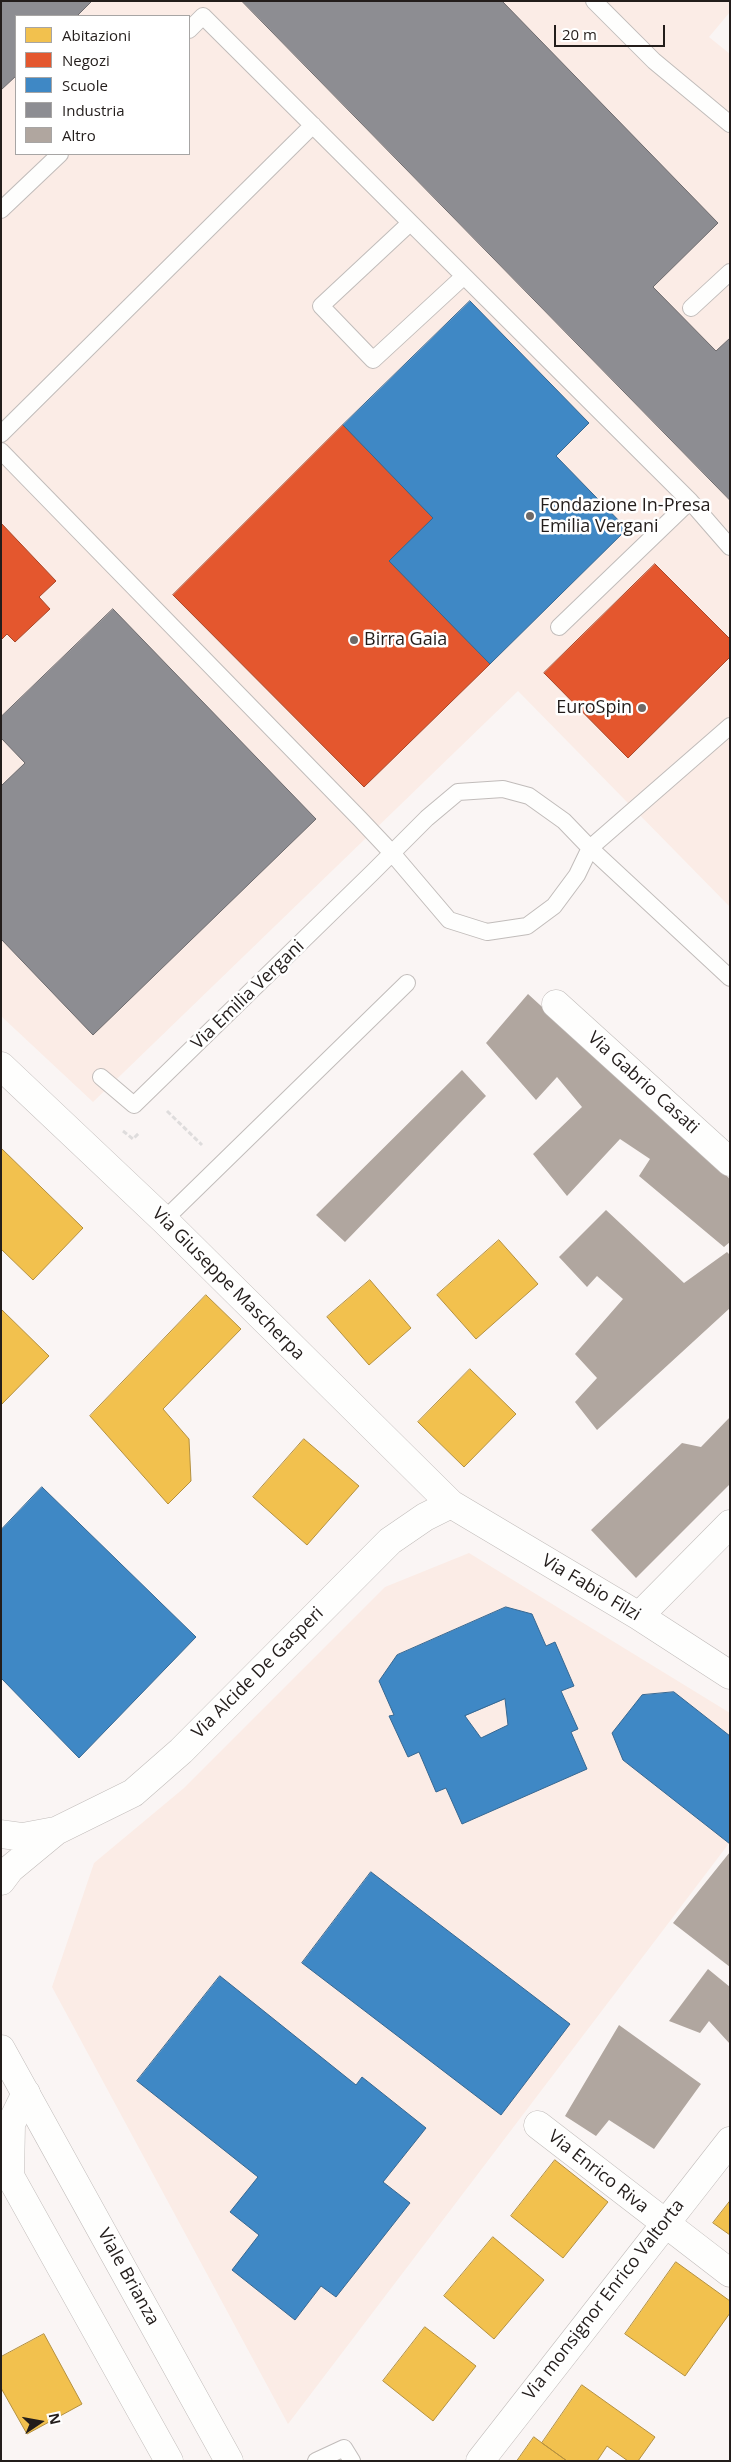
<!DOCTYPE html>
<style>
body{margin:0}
#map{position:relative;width:731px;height:2462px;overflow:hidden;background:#faf5f4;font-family:"Open Sans",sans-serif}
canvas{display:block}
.frame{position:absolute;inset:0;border:2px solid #231d1b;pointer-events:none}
.legend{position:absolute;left:15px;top:15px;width:175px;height:140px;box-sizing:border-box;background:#fff;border:1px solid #a7a5a4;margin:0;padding:6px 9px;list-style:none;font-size:15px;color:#231d1b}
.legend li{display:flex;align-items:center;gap:10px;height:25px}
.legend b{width:25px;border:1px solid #a7a5a4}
.north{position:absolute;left:15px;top:2397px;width:50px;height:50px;-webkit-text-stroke:4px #fff;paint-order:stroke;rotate:78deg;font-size:14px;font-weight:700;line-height:20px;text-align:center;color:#231d1b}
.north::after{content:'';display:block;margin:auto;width:18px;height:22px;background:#231d1b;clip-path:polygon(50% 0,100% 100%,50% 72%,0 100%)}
.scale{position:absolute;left:554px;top:25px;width:111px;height:22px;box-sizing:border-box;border:2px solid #231d1b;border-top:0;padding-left:6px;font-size:15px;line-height:18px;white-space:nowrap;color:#231d1b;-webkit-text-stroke:4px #fff;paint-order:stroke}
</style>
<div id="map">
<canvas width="731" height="2462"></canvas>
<div class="frame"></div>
<ul class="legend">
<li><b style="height:14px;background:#f2c14e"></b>Abitazioni</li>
<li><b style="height:14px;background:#e4572e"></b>Negozi</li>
<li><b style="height:14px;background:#3f88c5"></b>Scuole</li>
<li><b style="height:14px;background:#8d8d92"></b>Industria</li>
<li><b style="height:14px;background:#b0a69f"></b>Altro</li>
</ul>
<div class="north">N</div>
<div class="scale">20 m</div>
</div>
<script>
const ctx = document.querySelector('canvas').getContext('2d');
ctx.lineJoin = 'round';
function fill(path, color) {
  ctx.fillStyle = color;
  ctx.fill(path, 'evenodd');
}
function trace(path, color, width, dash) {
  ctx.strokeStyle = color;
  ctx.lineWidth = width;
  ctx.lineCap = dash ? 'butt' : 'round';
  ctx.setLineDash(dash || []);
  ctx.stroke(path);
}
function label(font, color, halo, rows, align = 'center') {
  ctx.font = font + ' "Open Sans",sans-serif';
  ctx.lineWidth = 5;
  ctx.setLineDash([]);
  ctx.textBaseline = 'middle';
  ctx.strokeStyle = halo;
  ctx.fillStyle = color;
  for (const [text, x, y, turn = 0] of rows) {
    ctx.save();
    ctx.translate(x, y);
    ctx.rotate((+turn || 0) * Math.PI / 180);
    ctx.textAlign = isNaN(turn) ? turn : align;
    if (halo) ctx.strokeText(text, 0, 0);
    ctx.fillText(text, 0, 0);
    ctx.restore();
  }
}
const built = new Path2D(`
 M 1,1 L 730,1 L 730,12 L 709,37 L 730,54 L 730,907 L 518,691 L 93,1102 L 1,1016 ZM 16,16 L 189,16 L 189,154 L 16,154 Z
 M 469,1553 L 730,1713 L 730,1842 L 288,2424 L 52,1987 L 94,1863 L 184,1788 L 385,1587 Z`);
const homes = new Path2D(`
 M 1,1148 L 83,1228 L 33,1280 L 1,1249 Z
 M 499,1240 L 538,1284 L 476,1339 L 437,1295 Z
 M 370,1280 L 411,1328 L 369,1365 L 327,1317 Z
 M 206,1295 L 241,1329 L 163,1409 L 189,1439 L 191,1481 L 168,1504 L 90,1416 Z
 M 1,1309 L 49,1356 L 1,1405 Z
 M 470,1369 L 516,1414 L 464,1467 L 418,1422 Z
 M 304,1439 L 359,1486 L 307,1545 L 253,1497 Z
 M 555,2160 L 608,2202 L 563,2258 L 511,2216 Z
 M 730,2201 L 730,2235 L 713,2223 Z
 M 493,2237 L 544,2280 L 494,2339 L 444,2296 Z
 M 676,2262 L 730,2301 L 730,2313 L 685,2376 L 625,2334 Z
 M 425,2327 L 476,2366 L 433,2421 L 383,2381 Z
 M 44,2334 L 82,2404 L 27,2434 L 1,2388 L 1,2357 Z
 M 582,2385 L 655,2437 L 638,2461 L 628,2461 L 607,2446 L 597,2461 L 567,2461 L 542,2443 Z
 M 534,2437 L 542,2443 L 567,2461 L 517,2461 Z`);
const shops = new Path2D(`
 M 343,425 L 433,518 L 389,561 L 490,664 L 364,787 L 173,595 Z
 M 1,523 L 56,581 L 39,597 L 50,609 L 15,642 L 7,634 L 1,640 Z
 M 655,564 L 730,639 L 730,657 L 628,758 L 544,673 Z`);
const schools = new Path2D(`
 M 470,301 L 589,423 L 556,456 L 627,529 L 490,664 L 389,561 L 433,518 L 343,425 Z
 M 42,1487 L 196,1637 L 79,1758 L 1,1678 L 1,1530 Z
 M 506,1607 L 532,1614 L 546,1646 L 555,1642 L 574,1686 L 561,1691 L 578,1729 L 571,1732 L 587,1769 L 462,1824 L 446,1788 L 436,1792 L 419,1752 L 408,1757 L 389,1716 L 394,1715 L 379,1681 L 397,1655 ZM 505,1699 L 508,1725 L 481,1738 L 465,1716 Z
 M 674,1692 L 730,1736 L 730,1844 L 623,1760 L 612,1733 L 642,1695 Z
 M 371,1872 L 570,2024 L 501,2115 L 302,1963 Z
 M 220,1976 L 356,2085 L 362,2077 L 426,2128 L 383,2182 L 410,2203 L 336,2297 L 321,2286 L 295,2320 L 232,2270 L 259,2235 L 230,2212 L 258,2177 L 137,2081 Z`);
const industry = new Path2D(`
 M 1,1 L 92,1 L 77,16 L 16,16 L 16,76 L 1,90 Z
 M 242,1 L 502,1 L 718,223 L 653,287 L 716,351 L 730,338 L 730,500 Z
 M 113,609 L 316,819 L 93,1035 L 1,939 L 1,786 L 25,763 L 1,738 L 1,717 Z`);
const building = new Path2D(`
 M 528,994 L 730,1179 L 730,1242 L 724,1247 L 639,1176 L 650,1159 L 620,1139 L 567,1196 L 533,1154 L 582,1107 L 557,1077 L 536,1100 L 486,1043 Z
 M 462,1070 L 486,1096 L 345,1242 L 316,1215 Z
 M 606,1210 L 684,1283 L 727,1252 L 730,1255 L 730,1308 L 597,1430 L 575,1402 L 597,1378 L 575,1354 L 623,1299 L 597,1276 L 587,1287 L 559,1257 Z
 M 730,1417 L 730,1484 L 636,1578 L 591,1530 L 682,1443 L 701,1447 Z
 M 730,1852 L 730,1967 L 673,1923 Z
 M 708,1969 L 730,1987 L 730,2044 L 709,2021 L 700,2033 L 669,2021 Z
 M 619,2025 L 701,2084 L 654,2149 L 609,2120 L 596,2136 L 565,2116 Z`);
const path = new Path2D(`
 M 167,1111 L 202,1145
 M 123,1131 L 133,1139 L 139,1133`);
const service = new Path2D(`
 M 594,1 L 654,61 L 730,124
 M 189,30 L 203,16 L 690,501 L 730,547
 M 1,210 L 60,154
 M 410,223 L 321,306 L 373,360 L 463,277
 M 691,308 L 730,272
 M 1,434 L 313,125
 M 1,451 L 360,819 L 392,853 L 449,920 L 487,932 L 527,926 L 554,906 L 577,875 L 590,848 L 564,821 L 529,796 L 503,789 L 458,792 L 427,818 L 373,872 L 134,1105 L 101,1077
 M 559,627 L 690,501
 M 730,726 L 590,848 L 730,978
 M 164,1220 L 407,983
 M 316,2461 L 344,2448 L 352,2461`);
const minor = new Path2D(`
 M 556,1004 L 730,1162
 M 1,1066 L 164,1220 L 451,1504 L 639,1616 L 730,1675
 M 639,1616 L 730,1524
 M 1,1834 L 23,1837 L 55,1831
 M 1,1881 L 10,1869 L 56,1831 L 133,1793 L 181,1751 L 390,1541 L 425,1517 L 451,1504
 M 26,2093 L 11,2124 L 10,2176 L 169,2461
 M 538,2125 L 730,2273
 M 480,2461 L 730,2141`);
const secondary = new Path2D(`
 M 1,2049 L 229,2461`);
const markers = [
 [530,516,5,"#6e6967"],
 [354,640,5,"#6e6967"],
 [642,708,5,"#6e6967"]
];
const poiNames = [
 ["Fondazione In-Presa",540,506],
 ["Emilia Vergani",540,527],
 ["Birra Gaia",364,640],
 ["EuroSpin",632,708,"right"]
];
const streetNames = [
 ["Via Emilia Vergani",248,995,-44],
 ["Via Gabrio Casati",643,1083,42],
 ["Via Giuseppe Mascherpa",228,1284,45],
 ["Via Fabio Filzi",591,1588,31],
 ["Via Alcide De Gasperi",258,1673,-45],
 ["Via Enrico Riva",598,2172,38],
 ["Viale Brianza",128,2277,61],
 ["Via monsignor Enrico Valtorta",604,2300,-52]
];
fill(built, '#fbece6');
fill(homes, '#f2c14e');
trace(homes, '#b4903f', 1);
fill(shops, '#e4572e');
trace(shops, '#aa4628', 1);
fill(schools, '#3f88c5');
trace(schools, '#376892', 1);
fill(industry, '#8d8d92');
trace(industry, '#6d6b6e', 1);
fill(building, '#b0a69f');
trace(service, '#c1bcba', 18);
trace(minor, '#c1bcba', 29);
trace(secondary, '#c1bcba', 29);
trace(path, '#dedcdc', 3, [5, 2.5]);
trace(service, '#fefefd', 16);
trace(minor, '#fefefd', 28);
trace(secondary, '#fefefd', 28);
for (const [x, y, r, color] of markers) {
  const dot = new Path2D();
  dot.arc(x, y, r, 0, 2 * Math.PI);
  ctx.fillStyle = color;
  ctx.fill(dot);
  trace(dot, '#fff', 2);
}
label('18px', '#231d1b', '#fff', poiNames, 'left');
label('18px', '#231d1b', '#fff', streetNames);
</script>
